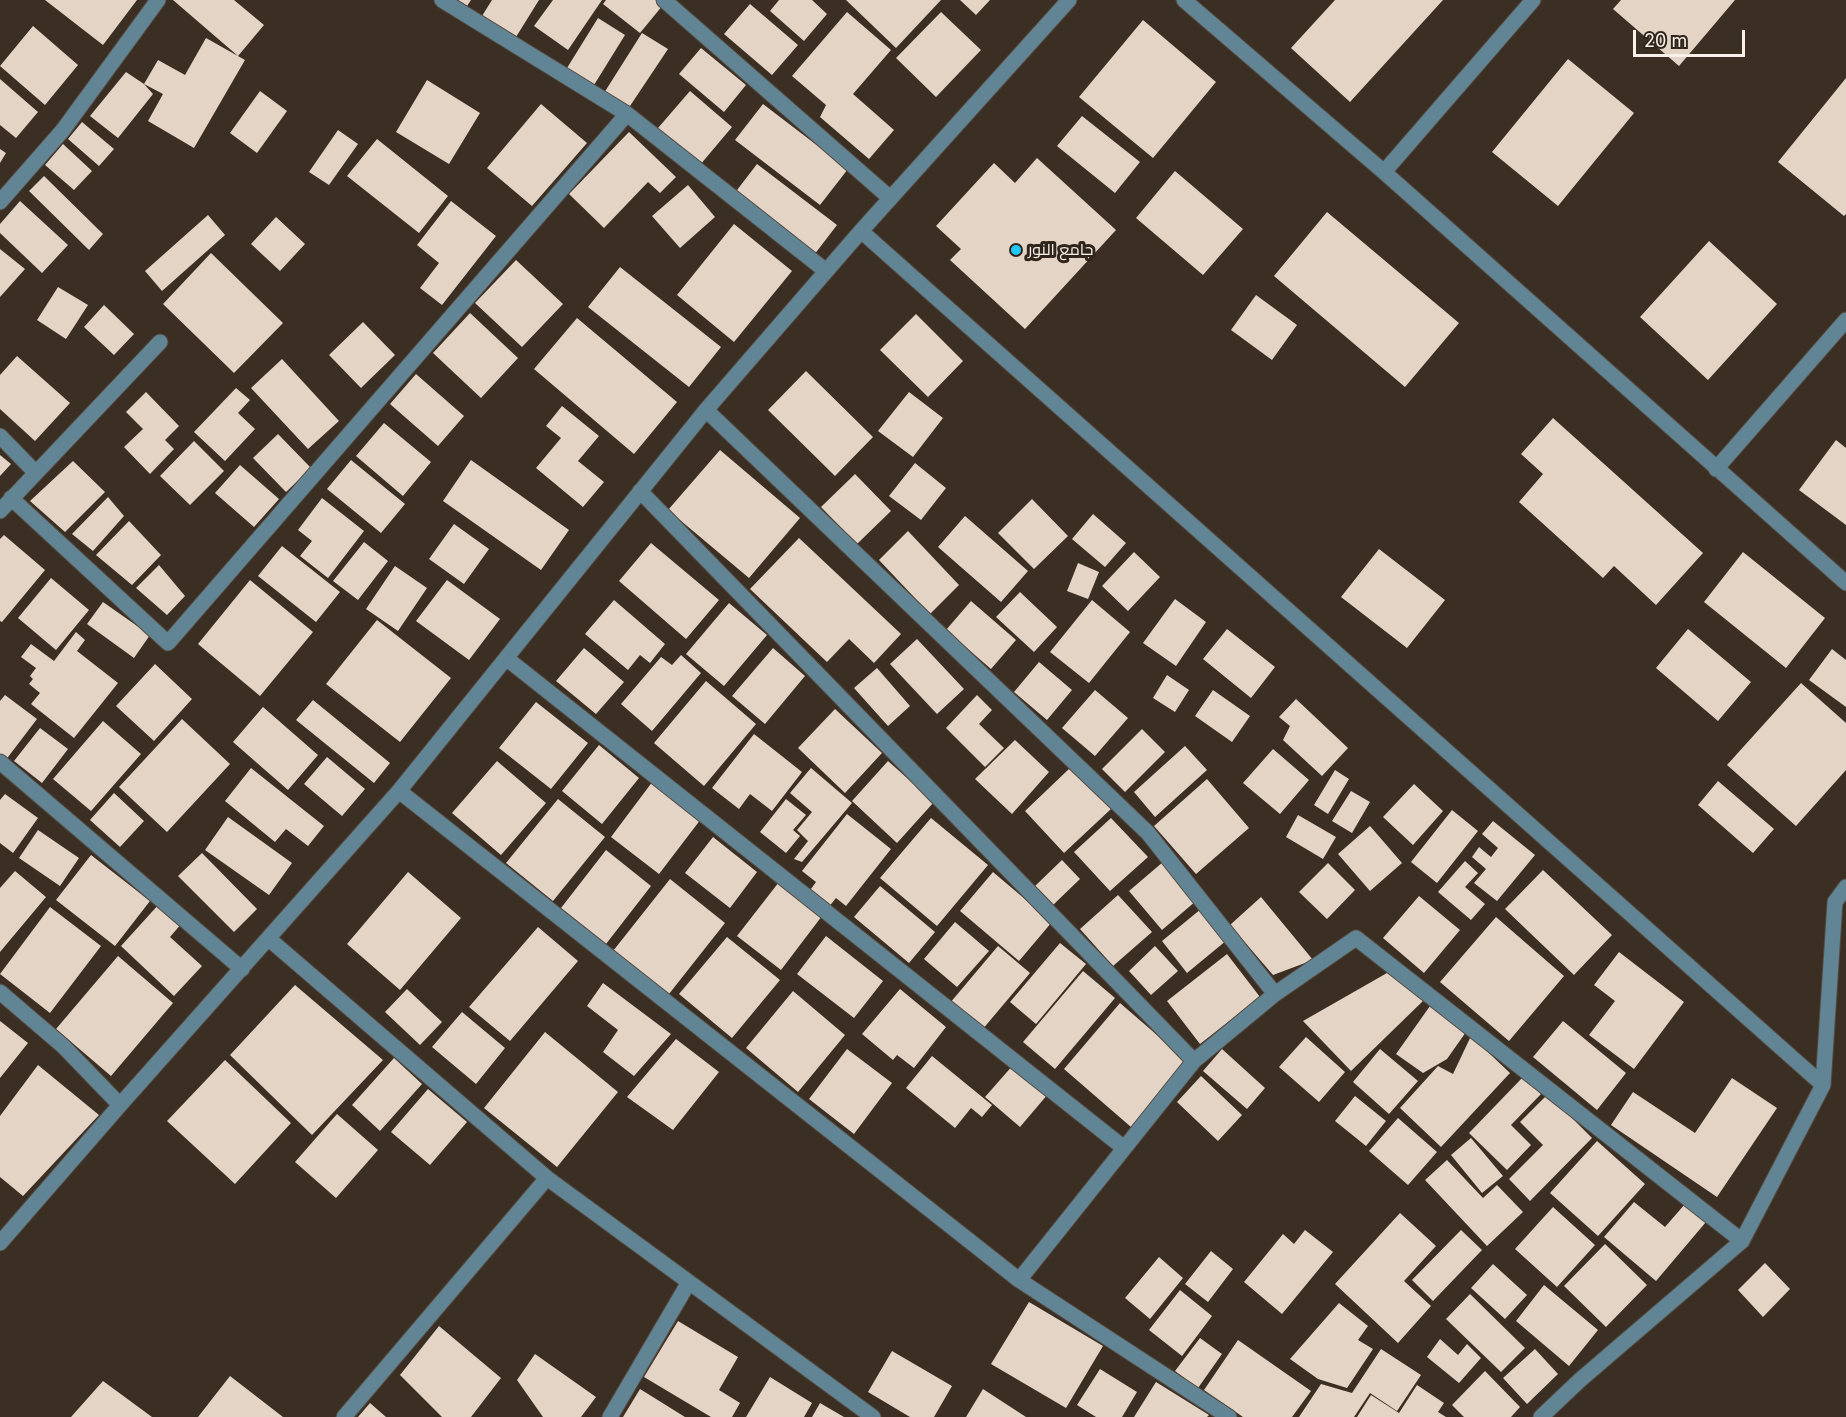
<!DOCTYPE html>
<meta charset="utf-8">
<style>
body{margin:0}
#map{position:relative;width:1846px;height:1417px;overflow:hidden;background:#3b2f24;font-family:Inter,sans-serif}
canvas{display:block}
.scale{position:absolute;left:1633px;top:30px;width:112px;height:27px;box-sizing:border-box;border:3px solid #f9f1ea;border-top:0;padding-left:8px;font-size:18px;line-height:21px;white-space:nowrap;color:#f9f1ea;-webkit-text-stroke:4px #30251a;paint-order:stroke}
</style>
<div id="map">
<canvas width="1846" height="1417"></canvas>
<div class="scale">20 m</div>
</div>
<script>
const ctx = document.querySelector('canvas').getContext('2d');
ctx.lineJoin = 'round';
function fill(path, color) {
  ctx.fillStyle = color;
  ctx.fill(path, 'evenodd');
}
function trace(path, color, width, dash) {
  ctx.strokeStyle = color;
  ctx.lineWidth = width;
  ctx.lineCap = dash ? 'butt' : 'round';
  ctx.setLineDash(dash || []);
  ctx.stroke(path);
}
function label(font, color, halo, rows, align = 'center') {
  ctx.font = font + ' Inter,Cairo,sans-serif';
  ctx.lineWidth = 6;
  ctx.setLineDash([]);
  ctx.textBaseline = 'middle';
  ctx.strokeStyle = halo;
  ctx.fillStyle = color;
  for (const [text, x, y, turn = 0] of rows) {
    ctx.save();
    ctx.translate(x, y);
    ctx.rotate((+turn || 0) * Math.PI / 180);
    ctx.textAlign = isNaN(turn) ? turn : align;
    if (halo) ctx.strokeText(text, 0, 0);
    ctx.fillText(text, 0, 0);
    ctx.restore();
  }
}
const building = new Path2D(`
 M 45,0 L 137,0 L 103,45 Z
 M 173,0 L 234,0 L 264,25 L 238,56 Z
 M 458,0 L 471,0 L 467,6 Z
 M 492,0 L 539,0 L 516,37 L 482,16 Z
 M 553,0 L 602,0 L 568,50 L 534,26 Z
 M 606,0 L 657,0 L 663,5 L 640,33 L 603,4 Z
 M 779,0 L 812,0 L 827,14 L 804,41 L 770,11 Z
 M 846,0 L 941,0 L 896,48 Z
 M 960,0 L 990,0 L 976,15 Z
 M 1335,0 L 1443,0 L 1350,102 L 1291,48 Z
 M 1621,0 L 1735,0 L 1679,66 L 1613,9 Z
 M 750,4 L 798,45 L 772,75 L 724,34 Z
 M 847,12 L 891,50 L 853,94 L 894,130 L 869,159 L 820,117 L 826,105 L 792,76 Z
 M 941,12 L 981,50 L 936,97 L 896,58 Z
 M 598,18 L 625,35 L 594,85 L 567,68 Z
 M 1143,20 L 1216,82 L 1153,158 L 1079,97 Z
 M 33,26 L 78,65 L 45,105 L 0,66 Z
 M 642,33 L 668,49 L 628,109 L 604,93 Z
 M 206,38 L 245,60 L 194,148 L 148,121 L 163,94 L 144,84 L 153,94 L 118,138 L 90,116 L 126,72 L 144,84 L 158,60 L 185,75 Z
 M 701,48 L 746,85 L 724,112 L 679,74 Z
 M 1568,59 L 1634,113 L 1558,206 L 1492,152 Z
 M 1846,78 L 1846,214 L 1844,216 L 1778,162 Z
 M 0,79 L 38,112 L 16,138 L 0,125 Z
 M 427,80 L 480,113 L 449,164 L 396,132 Z
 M 260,91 L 287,111 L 257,153 L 230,133 Z
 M 690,91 L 732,127 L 700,165 L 658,128 Z
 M 541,104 L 587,143 L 532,206 L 487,168 Z
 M 763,104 L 848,169 L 820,205 L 735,140 Z
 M 1082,116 L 1140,162 L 1115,193 L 1057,146 Z
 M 82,122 L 114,149 L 99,166 L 68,139 Z
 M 338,130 L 358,144 L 329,185 L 309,172 Z
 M 629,132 L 676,177 L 660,193 L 648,182 L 604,228 L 569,194 Z
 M 377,139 L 448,196 L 419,233 L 347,176 Z
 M 63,144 L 92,171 L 74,190 L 45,165 Z
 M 0,149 L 6,153 L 0,163 Z
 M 1037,158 L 1116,230 L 1025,329 L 950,260 L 961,249 L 936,226 L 994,163 L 1015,183 Z
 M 757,164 L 837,225 L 814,255 L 734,194 Z
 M 1175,171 L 1243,229 L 1203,275 L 1136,218 Z
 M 44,176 L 103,234 L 89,250 L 29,191 Z
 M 688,185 L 715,217 L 680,248 L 652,216 Z
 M 20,201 L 68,245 L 42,273 L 0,233 L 0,224 Z
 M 451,201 L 496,236 L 442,305 L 420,288 L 439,263 L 417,245 Z
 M 1327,212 L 1459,323 L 1405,387 L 1274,276 Z
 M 208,215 L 225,235 L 162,291 L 145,271 Z
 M 276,217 L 305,244 L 280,271 L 251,244 Z
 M 734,224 L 792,271 L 734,342 L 677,295 Z
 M 1709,241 L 1777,304 L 1708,380 L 1640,317 Z
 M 0,249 L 25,269 L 0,297 Z
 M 211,253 L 283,323 L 234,373 L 163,304 Z
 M 516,260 L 563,304 L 522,347 L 475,303 Z
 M 620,267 L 721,347 L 689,387 L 588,307 Z
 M 58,287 L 88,305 L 66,339 L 37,320 Z
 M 1256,295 L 1297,325 L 1272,360 L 1231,330 Z
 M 104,305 L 134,334 L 114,355 L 84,327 Z
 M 470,313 L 518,358 L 481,398 L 433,353 Z
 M 916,314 L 963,361 L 928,397 L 880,350 Z
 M 577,318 L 677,402 L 634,454 L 534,369 Z
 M 363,322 L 395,355 L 361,388 L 329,355 Z
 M 17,356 L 70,403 L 35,441 L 0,409 L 0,375 Z
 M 282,359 L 339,421 L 308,449 L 251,388 Z
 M 806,371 L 873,437 L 835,476 L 768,410 Z
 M 416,374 L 464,416 L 438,446 L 390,404 Z
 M 236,388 L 250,400 L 238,413 L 255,429 L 225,461 L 194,432 Z
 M 146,392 L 179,426 L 165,440 L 174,449 L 150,474 L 124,447 L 143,429 L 126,412 Z
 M 909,392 L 943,418 L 913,457 L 878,431 Z
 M 562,406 L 599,436 L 578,461 L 604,482 L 583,507 L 536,468 L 561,438 L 546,426 Z
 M 1553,418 L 1703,553 L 1656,605 L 1614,566 L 1603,578 L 1519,502 L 1543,474 L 1521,454 Z
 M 384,423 L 431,462 L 403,496 L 356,456 Z
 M 278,434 L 311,468 L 286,492 L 253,458 Z
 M 1836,440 L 1846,448 L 1846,525 L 1799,490 Z
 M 194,441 L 224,471 L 190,505 L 160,476 Z
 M 720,450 L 800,518 L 749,578 L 668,510 Z
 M 0,455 L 11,464 L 0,476 Z
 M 351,460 L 405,504 L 381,533 L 327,489 Z
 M 471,460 L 569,530 L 541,570 L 443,501 Z
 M 73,461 L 105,492 L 65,532 L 30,501 Z
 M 915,463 L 946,488 L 921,520 L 889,496 Z
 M 240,465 L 279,499 L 254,527 L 215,493 Z
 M 855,474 L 891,511 L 857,544 L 821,507 Z
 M 108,497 L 124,516 L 93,551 L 72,534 Z
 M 322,498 L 364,531 L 328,578 L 300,556 L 312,541 L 298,530 Z
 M 1032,499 L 1068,536 L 1034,569 L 998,533 Z
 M 1093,514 L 1126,543 L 1105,567 L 1072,539 Z
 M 965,516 L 1028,571 L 1001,602 L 938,547 Z
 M 129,521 L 161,555 L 132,585 L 96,555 Z
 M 454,524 L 489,549 L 464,584 L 429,559 Z
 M 908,531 L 959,585 L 930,614 L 879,560 Z
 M 4,535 L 45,570 L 2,622 L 0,621 L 0,539 Z
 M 799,538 L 901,634 L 874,663 L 849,639 L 827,662 L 750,589 Z
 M 364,542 L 388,561 L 358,600 L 333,581 Z
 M 651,543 L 719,600 L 686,639 L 619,581 Z
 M 282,546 L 340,592 L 316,622 L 258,576 Z
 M 1379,549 L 1445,600 L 1407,648 L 1341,597 Z
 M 1134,552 L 1160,577 L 1128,611 L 1102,586 Z
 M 1743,552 L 1825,618 L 1786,668 L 1704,602 Z
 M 1078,563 L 1099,572 L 1088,599 L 1067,591 Z
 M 159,565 L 185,596 L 167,615 L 136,588 Z
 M 395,566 L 427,588 L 398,631 L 366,609 Z
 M 51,578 L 89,610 L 56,650 L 18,618 Z
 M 250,580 L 313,632 L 260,696 L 198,644 Z
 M 447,580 L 500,619 L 469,660 L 416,621 Z
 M 1020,592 L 1057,627 L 1034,652 L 996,617 Z
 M 1175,599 L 1206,622 L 1176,666 L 1143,643 Z
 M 614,600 L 665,644 L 650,663 L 640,655 L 628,670 L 585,634 Z
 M 1092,600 L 1130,632 L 1089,683 L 1050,652 Z
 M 971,601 L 1016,640 L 991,669 L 946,630 Z
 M 103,602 L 150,635 L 134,658 L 87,624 Z
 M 729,603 L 767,635 L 724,686 L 686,654 Z
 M 377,620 L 451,678 L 400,742 L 326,684 Z
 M 1227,629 L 1275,667 L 1251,698 L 1203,659 Z
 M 1688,629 L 1751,682 L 1718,721 L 1656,668 Z
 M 76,632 L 85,640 L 77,651 L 118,683 L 74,738 L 31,704 L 40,693 L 29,684 L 33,679 L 30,676 L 36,668 L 21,657 L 31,644 L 54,661 Z
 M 917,639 L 964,689 L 937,714 L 890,664 Z
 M 584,648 L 624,682 L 596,714 L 556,681 Z
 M 773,648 L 805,676 L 765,724 L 732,696 Z
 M 1832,649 L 1846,660 L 1846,707 L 1809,680 Z
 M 681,655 L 701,673 L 652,731 L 621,704 L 661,657 L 672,665 Z
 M 1039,662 L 1072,690 L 1047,720 L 1014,692 Z
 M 155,664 L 192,699 L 154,741 L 116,706 Z
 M 877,668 L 910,706 L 888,726 L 854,688 Z
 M 1167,675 L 1189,690 L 1175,712 L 1153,698 Z
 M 706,681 L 756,724 L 704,786 L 654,743 Z
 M 1801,683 L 1846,723 L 1846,770 L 1796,826 L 1727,765 Z
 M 1095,690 L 1128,718 L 1095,756 L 1062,728 Z
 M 1213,690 L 1250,716 L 1232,742 L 1195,716 Z
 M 5,695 L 37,719 L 5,761 L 0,757 L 0,701 Z
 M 977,695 L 992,710 L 979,724 L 1004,748 L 985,767 L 946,728 Z
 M 1296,699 L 1348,748 L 1322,776 L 1283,740 L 1290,726 L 1279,717 Z
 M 313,700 L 390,763 L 374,783 L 296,720 Z
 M 536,702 L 588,743 L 551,789 L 499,748 Z
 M 263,707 L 318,755 L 288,790 L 233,742 Z
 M 835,709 L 882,753 L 845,793 L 798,748 Z
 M 182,719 L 230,764 L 167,832 L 119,787 Z
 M 103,721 L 141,754 L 91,811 L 53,779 Z
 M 40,728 L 68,749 L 42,783 L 14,761 Z
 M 1142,729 L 1165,752 L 1125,792 L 1102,769 Z
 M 754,734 L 802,772 L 772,811 L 750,794 L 739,809 L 712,788 Z
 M 1015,740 L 1049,772 L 1012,814 L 975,779 Z
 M 599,745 L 639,778 L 602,824 L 562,791 Z
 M 1185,746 L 1207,770 L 1155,817 L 1134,792 Z
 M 1273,749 L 1309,780 L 1280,814 L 1243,783 Z
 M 327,757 L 365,789 L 342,816 L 304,784 Z
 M 497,761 L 546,803 L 501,855 L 452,813 Z
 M 888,761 L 934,802 L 897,843 L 852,801 Z
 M 1071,767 L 1111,809 L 1064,853 L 1025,811 Z
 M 251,768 L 324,826 L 308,846 L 286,829 L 275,842 L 225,801 Z
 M 811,768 L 852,803 L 802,862 L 794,859 L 808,841 L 797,830 L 812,812 L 790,793 Z
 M 1335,770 L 1349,779 L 1328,814 L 1314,805 Z
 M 1207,779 L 1249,828 L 1196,874 L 1154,826 Z
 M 653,781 L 701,819 L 659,874 L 611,837 Z
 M 1718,781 L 1774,829 L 1753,853 L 1698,805 Z
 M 1414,784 L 1443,811 L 1413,845 L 1383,817 Z
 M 1351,791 L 1370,802 L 1352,833 L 1332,821 Z
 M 114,793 L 144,821 L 120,847 L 90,820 Z
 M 5,794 L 38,818 L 13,853 L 0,843 L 0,800 Z
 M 558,799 L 605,837 L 553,901 L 506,863 Z
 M 786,799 L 806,815 L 793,830 L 800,836 L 786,853 L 760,832 Z
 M 1452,810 L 1478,831 L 1437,883 L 1411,862 Z
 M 847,814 L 891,849 L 846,906 L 836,898 L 828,908 L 808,893 L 816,882 L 802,871 Z
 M 1298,815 L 1336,837 L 1323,859 L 1286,837 Z
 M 228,817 L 292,863 L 269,895 L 205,850 Z
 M 931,818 L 988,865 L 937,926 L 880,878 Z
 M 1111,818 L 1148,857 L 1110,891 L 1074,852 Z
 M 1493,821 L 1535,855 L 1497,901 L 1474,883 L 1486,869 L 1472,857 L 1479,847 L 1491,857 L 1498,848 L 1482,834 Z
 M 1370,826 L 1402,863 L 1370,891 L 1338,854 Z
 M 38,830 L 79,858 L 60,886 L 19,858 Z
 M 713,837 L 757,872 L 730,908 L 685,873 Z
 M 606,850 L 651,886 L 606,944 L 561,908 Z
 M 202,853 L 257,909 L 234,932 L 178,876 Z
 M 91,855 L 150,901 L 115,946 L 56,900 Z
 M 1062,860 L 1080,879 L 1053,905 L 1035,886 Z
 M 1465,861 L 1478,873 L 1465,887 L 1485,904 L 1471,920 L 1438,892 Z
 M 1163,862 L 1196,901 L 1162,930 L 1129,891 Z
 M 1328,863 L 1355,890 L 1327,919 L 1299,892 Z
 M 1543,870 L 1612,935 L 1574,975 L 1505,909 Z
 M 15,871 L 46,897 L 0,952 L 0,888 Z
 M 408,872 L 461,918 L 400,990 L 347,944 Z
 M 993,872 L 1052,922 L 1019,961 L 960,911 Z
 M 670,879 L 725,923 L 669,994 L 613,951 Z
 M 779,882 L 822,916 L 781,970 L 737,936 Z
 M 880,886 L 935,932 L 909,963 L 854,917 Z
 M 1118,895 L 1152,932 L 1113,966 L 1080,929 Z
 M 1419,896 L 1460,930 L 1424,973 L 1383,938 Z
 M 1261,897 L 1313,960 L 1273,975 L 1230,925 Z
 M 160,903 L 182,923 L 170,937 L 202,966 L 174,996 L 121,946 Z
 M 50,907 L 101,946 L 50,1013 L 0,974 Z
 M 1201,909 L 1227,940 L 1187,973 L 1162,941 Z
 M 1496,917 L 1564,976 L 1509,1041 L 1440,982 Z
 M 955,922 L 989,951 L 957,987 L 924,959 Z
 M 538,927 L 578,961 L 510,1041 L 469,1007 Z
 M 826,936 L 883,981 L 854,1018 L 797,974 Z
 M 727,937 L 780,980 L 732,1038 L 679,994 Z
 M 1060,943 L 1086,964 L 1036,1024 L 1010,1002 Z
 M 998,946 L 1030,973 L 982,1030 L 950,1003 Z
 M 1155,946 L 1178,971 L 1151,995 L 1129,971 Z
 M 1619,952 L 1684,1002 L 1634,1069 L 1589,1035 L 1615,1001 L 1594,985 Z
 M 1227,954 L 1260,997 L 1200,1044 L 1167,1001 Z
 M 118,956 L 173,1003 L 111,1076 L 56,1029 Z
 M 1394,969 L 1424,1000 L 1351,1071 L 1303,1021 Z
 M 1083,971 L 1115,998 L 1055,1069 L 1023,1042 Z
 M 603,983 L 671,1034 L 634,1076 L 603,1052 L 618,1030 L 587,1006 Z
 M 295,985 L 383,1060 L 312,1135 L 230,1055 Z
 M 407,989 L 442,1022 L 420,1045 L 385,1012 Z
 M 900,989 L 946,1027 L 914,1068 L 897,1055 L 893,1060 L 862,1034 Z
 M 793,991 L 845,1035 L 798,1092 L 746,1048 Z
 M 1120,1003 L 1187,1061 L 1131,1127 L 1064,1069 Z
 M 1430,1006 L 1466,1032 L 1447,1059 L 1423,1073 L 1396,1054 Z
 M 462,1012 L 505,1048 L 476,1084 L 432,1047 Z
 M 0,1021 L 28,1043 L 0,1078 Z
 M 1563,1021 L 1626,1073 L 1597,1110 L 1533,1057 Z
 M 545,1032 L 618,1092 L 557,1167 L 484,1108 Z
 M 1471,1036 L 1510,1073 L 1441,1147 L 1400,1108 L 1438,1066 L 1453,1074 Z
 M 1306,1037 L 1345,1072 L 1319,1102 L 1279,1067 Z
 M 676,1039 L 719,1072 L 673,1130 L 627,1097 Z
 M 847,1049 L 892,1083 L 854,1134 L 809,1099 Z
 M 1222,1049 L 1265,1088 L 1247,1109 L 1203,1071 Z
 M 1380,1049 L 1418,1081 L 1389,1114 L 1353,1082 Z
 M 932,1056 L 992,1105 L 982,1117 L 971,1108 L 955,1128 L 906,1088 Z
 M 394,1058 L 422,1084 L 380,1131 L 352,1105 Z
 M 225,1060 L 291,1123 L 235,1184 L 167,1121 Z
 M 1014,1064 L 1048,1094 L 1020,1127 L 985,1097 Z
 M 38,1065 L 99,1115 L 23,1196 L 0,1177 L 0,1116 Z
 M 1201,1076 L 1242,1115 L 1218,1141 L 1177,1102 Z
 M 1523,1077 L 1541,1094 L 1511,1125 L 1531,1145 L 1507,1170 L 1469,1133 Z
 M 1732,1078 L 1777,1108 L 1717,1197 L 1611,1125 L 1633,1092 L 1695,1133 Z
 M 428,1089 L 467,1122 L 430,1165 L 391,1132 Z
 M 1548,1094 L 1592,1138 L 1530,1201 L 1509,1179 L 1543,1145 L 1520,1122 Z
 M 1355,1096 L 1386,1121 L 1366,1146 L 1335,1121 Z
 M 337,1114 L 378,1150 L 336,1198 L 295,1162 Z
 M 1398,1118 L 1437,1152 L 1408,1185 L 1369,1151 Z
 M 1471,1138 L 1503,1176 L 1482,1193 L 1451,1155 Z
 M 1597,1141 L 1645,1184 L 1598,1236 L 1550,1193 Z
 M 1447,1160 L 1483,1198 L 1497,1185 L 1523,1212 L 1487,1246 L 1425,1180 Z
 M 1634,1202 L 1665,1227 L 1685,1204 L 1706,1222 L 1656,1281 L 1604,1237 Z
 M 1553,1207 L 1595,1245 L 1557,1287 L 1515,1249 Z
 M 1400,1213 L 1436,1246 L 1404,1281 L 1431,1306 L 1398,1343 L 1335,1284 Z
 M 1305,1230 L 1333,1252 L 1282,1314 L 1244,1282 L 1283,1234 L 1294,1244 Z
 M 1461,1230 L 1482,1250 L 1433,1301 L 1412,1280 Z
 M 1605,1244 L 1647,1285 L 1606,1327 L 1564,1286 Z
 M 1211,1251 L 1233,1269 L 1208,1302 L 1185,1284 Z
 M 1159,1257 L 1183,1278 L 1150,1319 L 1125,1298 Z
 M 1765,1263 L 1790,1289 L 1763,1317 L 1738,1290 Z
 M 1493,1264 L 1527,1295 L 1505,1319 L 1471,1288 Z
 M 1544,1285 L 1598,1330 L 1569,1366 L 1516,1321 Z
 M 1180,1290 L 1212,1316 L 1182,1356 L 1149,1330 Z
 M 1470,1294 L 1525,1348 L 1501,1372 L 1446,1319 Z
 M 1029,1302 L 1103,1346 L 1066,1408 L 991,1364 Z
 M 1339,1303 L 1368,1326 L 1358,1340 L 1373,1349 L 1347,1388 L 1318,1379 L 1290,1359 Z
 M 678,1321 L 738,1357 L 719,1390 L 740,1403 L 732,1417 L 711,1417 L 644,1377 Z
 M 439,1326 L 501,1378 L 471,1417 L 442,1417 L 400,1375 Z
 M 1200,1338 L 1222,1354 L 1198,1388 L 1175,1371 Z
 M 1440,1339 L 1458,1355 L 1467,1344 L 1481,1358 L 1459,1383 L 1427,1357 Z
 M 1238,1340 L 1311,1391 L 1292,1417 L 1243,1417 L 1204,1390 Z
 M 1381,1349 L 1421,1375 L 1397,1411 L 1370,1393 L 1354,1417 L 1299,1417 L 1321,1384 L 1352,1393 Z
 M 1535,1349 L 1558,1374 L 1527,1404 L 1503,1378 Z
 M 892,1351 L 952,1386 L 934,1417 L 910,1417 L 868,1392 Z
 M 535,1354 L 596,1397 L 581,1417 L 543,1417 L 517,1380 Z
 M 1100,1369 L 1137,1392 L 1122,1417 L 1096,1417 L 1077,1405 Z
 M 1485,1371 L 1520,1407 L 1511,1417 L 1464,1417 L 1452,1405 Z
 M 230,1376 L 283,1417 L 198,1417 Z
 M 770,1377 L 812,1403 L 804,1417 L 746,1417 Z
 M 103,1381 L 152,1417 L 71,1417 Z
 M 1156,1382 L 1209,1415 L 1207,1417 L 1134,1417 Z
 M 1417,1385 L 1444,1403 L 1438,1412 L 1446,1417 L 1357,1417 L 1371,1395 L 1399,1413 Z
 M 640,1389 L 685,1417 L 623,1417 Z
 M 983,1389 L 1026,1417 L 966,1417 Z
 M 370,1403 L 386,1417 L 358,1417 Z
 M 820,1403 L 844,1417 L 812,1417 Z`);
const minor = new Path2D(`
 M 442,0 L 627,114 L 826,271
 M 664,0 L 890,198
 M 1184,0 L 1384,172 L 1846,583
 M 1384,172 L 1533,0
 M 0,202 L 63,130 L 158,0
 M 861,231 L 1823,1085
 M 706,410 L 1148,833 L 1275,994
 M 0,436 L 35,472
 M 1716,469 L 1846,320
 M 640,491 L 1194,1061
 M 11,498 L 168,643 L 627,114
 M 0,511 L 160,342
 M 506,658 L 1124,1148
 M 0,762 L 242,969
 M 399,791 L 1019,1280 L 1229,1417
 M 269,939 L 547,1178 L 873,1417
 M 0,992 L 63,1046 L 120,1105
 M 0,1243 L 120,1105 L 399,791 L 706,410 L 861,231 L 1069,0
 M 1019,1280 L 1194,1061 L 1275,994 L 1356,938 L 1742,1241
 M 344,1417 L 547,1178
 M 610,1417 L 689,1282
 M 1541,1417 L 1580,1380 L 1742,1241 L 1823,1085 L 1835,902 L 1846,887`);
const markers = [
 [1016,250,6,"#23c9fe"]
];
const poiNames = [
 ["جامع النور",1028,250]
];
fill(building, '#e3d4c6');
trace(minor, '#564a40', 17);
trace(minor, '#618594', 15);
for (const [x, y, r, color] of markers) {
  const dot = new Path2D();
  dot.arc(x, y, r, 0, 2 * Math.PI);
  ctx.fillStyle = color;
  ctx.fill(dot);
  trace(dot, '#30251a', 2);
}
label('16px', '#f9f1ea', '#30251a', poiNames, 'left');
</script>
